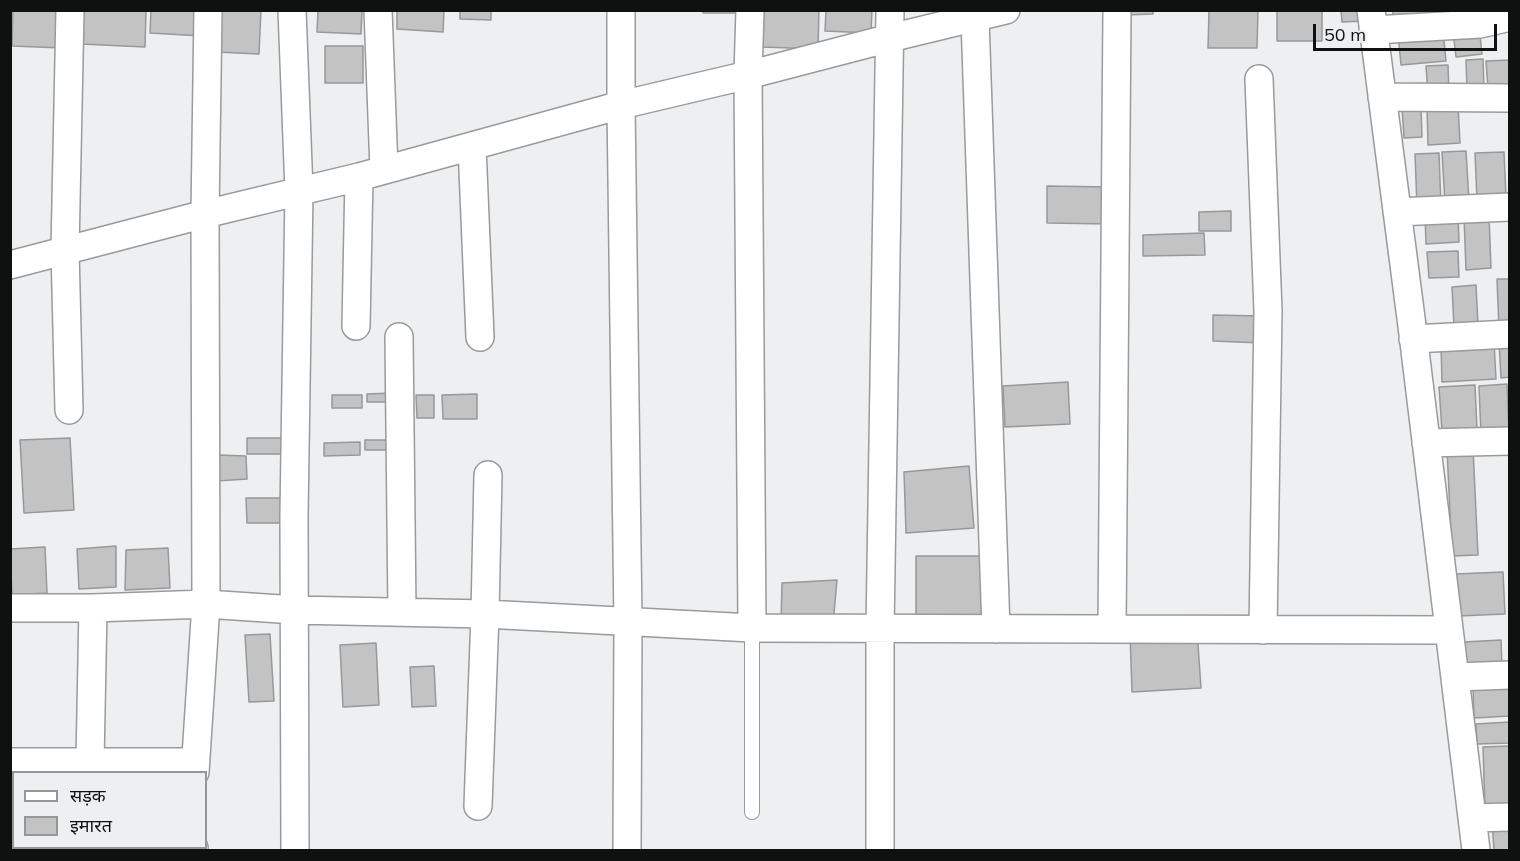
<!DOCTYPE html>
<meta charset="utf-8">
<style>
body{margin:0}
#map{position:relative;width:1520px;height:861px;overflow:hidden;background:#eeeff0;font-family:Mulish,"Noto Sans Devanagari",sans-serif}
canvas{display:block}
.frame{position:absolute;inset:0;border:12px solid #0f1010;pointer-events:none}
.legend{position:absolute;left:12px;top:771px;width:195px;height:78px;box-sizing:border-box;background:#eeeff0;border:2px solid #959696;margin:0;padding:8px 10px;list-style:none;font-size:18px;color:#0f1010}
.legend li{display:flex;align-items:center;gap:12px;height:30px}
.legend b{width:30px;border:2px solid #959696}
.scale{position:absolute;left:1313px;top:24px;width:184px;height:27px;box-sizing:border-box;border:3px solid #0f1010;border-top:0;padding-left:8px;font-size:18px;line-height:21px;white-space:nowrap;color:#0f1010;-webkit-text-stroke:4px #eeeff0;paint-order:stroke}
</style>
<div id="map">
<canvas width="1520" height="861"></canvas>
<div class="frame"></div>
<ul class="legend">
<li><b style="height:8px;background:#fff"></b>सड़क</li>
<li><b style="height:16px;background:#c3c3c4"></b>इमारत</li>
</ul>
<div class="scale">50 m</div>
</div>
<script>
const ctx = document.querySelector('canvas').getContext('2d');
ctx.lineJoin = 'round';
function fill(path, color) {
  ctx.fillStyle = color;
  ctx.fill(path, 'evenodd');
}
function trace(path, color, width, dash) {
  ctx.strokeStyle = color;
  ctx.lineWidth = width;
  ctx.lineCap = dash ? 'butt' : 'round';
  ctx.setLineDash(dash || []);
  ctx.stroke(path);
}
const building = new Path2D(`
 M 13,10 L 63,10 L 62,48 L 12,46 Z
 M 82,10 L 146,10 L 145,47 L 81,44 Z
 M 151,10 L 203,10 L 202,36 L 150,33 Z
 M 217,10 L 261,10 L 259,54 L 216,52 Z
 M 318,10 L 362,10 L 361,34 L 317,32 Z
 M 397,10 L 444,10 L 443,32 L 397,29 Z
 M 460,10 L 491,10 L 491,20 L 460,19 Z
 M 703,10 L 749,10 L 749,13 L 703,13 Z
 M 764,10 L 819,10 L 818,49 L 762,47 Z
 M 826,10 L 872,10 L 871,33 L 825,31 Z
 M 1125,10 L 1153,10 L 1153,14 L 1125,15 Z
 M 1209,10 L 1258,10 L 1257,48 L 1208,48 Z
 M 1277,10 L 1322,10 L 1322,41 L 1277,41 Z
 M 1341,10 L 1365,10 L 1366,21 L 1342,22 Z
 M 1393,10 L 1430,10 L 1429,22 L 1393,22 Z
 M 1479,27 L 1482,54 L 1456,57 L 1453,31 Z
 M 1443,30 L 1446,61 L 1401,65 L 1398,34 Z
 M 325,46 L 363,46 L 363,83 L 325,83 Z
 M 1483,59 L 1484,90 L 1467,90 L 1466,60 Z
 M 1510,60 L 1510,88 L 1488,89 L 1486,61 Z
 M 1448,65 L 1449,94 L 1428,95 L 1426,66 Z
 M 1458,105 L 1460,143 L 1428,145 L 1427,107 Z
 M 1421,106 L 1422,137 L 1404,138 L 1402,107 Z
 M 1466,151 L 1469,201 L 1445,203 L 1442,152 Z
 M 1504,152 L 1506,198 L 1477,200 L 1475,153 Z
 M 1439,153 L 1441,206 L 1417,207 L 1415,154 Z
 M 1047,186 L 1111,187 L 1110,224 L 1047,223 Z
 M 1231,211 L 1231,231 L 1199,231 L 1199,212 Z
 M 1458,214 L 1459,242 L 1426,244 L 1425,215 Z
 M 1489,216 L 1491,268 L 1466,270 L 1464,217 Z
 M 1204,233 L 1205,255 L 1143,256 L 1143,235 Z
 M 1458,251 L 1459,277 L 1429,278 L 1427,252 Z
 M 1497,279 L 1510,279 L 1510,329 L 1499,330 Z
 M 1476,285 L 1478,325 L 1454,326 L 1452,287 Z
 M 1213,315 L 1263,316 L 1262,343 L 1213,341 Z
 M 1499,342 L 1510,342 L 1510,377 L 1501,378 Z
 M 1494,343 L 1496,379 L 1442,382 L 1441,345 Z
 M 1068,382 L 1070,424 L 1005,427 L 1003,386 Z
 M 1507,384 L 1509,433 L 1481,435 L 1479,386 Z
 M 1475,385 L 1477,430 L 1442,431 L 1439,387 Z
 M 392,393 L 392,402 L 367,402 L 367,394 Z
 M 477,394 L 477,419 L 443,419 L 442,395 Z
 M 332,395 L 362,395 L 362,408 L 332,408 Z
 M 416,395 L 434,395 L 434,418 L 417,418 Z
 M 70,438 L 74,510 L 24,513 L 20,440 Z
 M 247,438 L 284,438 L 285,454 L 247,454 Z
 M 365,440 L 386,440 L 386,450 L 365,450 Z
 M 360,442 L 360,455 L 324,456 L 324,443 Z
 M 1473,448 L 1478,555 L 1452,556 L 1447,449 Z
 M 217,455 L 246,456 L 247,479 L 217,481 Z
 M 969,466 L 974,528 L 906,533 L 904,472 Z
 M 246,498 L 286,498 L 287,523 L 247,523 Z
 M 116,546 L 116,587 L 79,589 L 77,549 Z
 M 45,547 L 47,593 L 12,595 L 10,549 Z
 M 168,548 L 170,588 L 125,590 L 126,550 Z
 M 916,556 L 988,556 L 990,618 L 916,619 Z
 M 1503,572 L 1505,614 L 1458,616 L 1456,574 Z
 M 837,580 L 833,624 L 781,623 L 782,583 Z
 M 1197,630 L 1201,688 L 1132,692 L 1130,633 Z
 M 270,634 L 274,701 L 249,702 L 245,635 Z
 M 1501,640 L 1502,667 L 1465,669 L 1464,642 Z
 M 376,643 L 379,705 L 343,707 L 340,645 Z
 M 434,666 L 436,706 L 412,707 L 410,667 Z
 M 1510,682 L 1510,716 L 1474,718 L 1473,684 Z
 M 1510,722 L 1510,743 L 1477,744 L 1476,724 Z
 M 1510,746 L 1510,808 L 1485,809 L 1483,747 Z
 M 1492,822 L 1510,822 L 1510,850 L 1494,850 Z`);
const service = new Path2D(`
 M 752,812 L 752,628`);
const minor = new Path2D(`
 M 292,10 L 299,191 L 294,515 L 295,850
 M 378,10 L 384,170
 M 621,10 L 621,105 L 628,622 L 627,850
 M 750,10 L 748,75 L 752,628
 M 1371,10 L 1412,326 L 1476,850
 M 975,19 L 996,629
 M 1373,30 L 1480,24 L 1510,17
 M 1259,79 L 1268,311 L 1263,630
 M 1382,97 L 1510,98
 M 472,146 L 480,337
 M 1397,212 L 1510,207
 M 10,265 L 205,214 L 359,177 L 621,105 L 748,75 L 890,38 L 1006,10
 M 356,326 L 359,177
 M 399,337 L 402,612
 M 1413,339 L 1510,334
 M 69,410 L 65,250 L 70,10
 M 1426,443 L 1510,441
 M 10,608 L 93,608 L 206,604 L 295,610 L 485,614 L 752,628 L 1449,630
 M 1112,629 L 1117,10
 M 1455,677 L 1510,675
 M 10,762 L 195,762
 M 90,762 L 93,608
 M 195,772 L 206,604 L 205,214 L 208,10
 M 478,806 L 485,614 L 488,475
 M 1472,818 L 1510,817
 M 29,848 L 29,850
 M 149,848 L 149,850
 M 194,850 L 194,848
 M 880,850 L 880,629 L 890,10`);
fill(building, '#c3c3c4');
trace(building, '#979899', 1.5);
trace(service, '#999a9b', 16);
trace(minor, '#999a9b', 30);
trace(service, '#fff', 14);
trace(minor, '#fff', 27);
</script>
